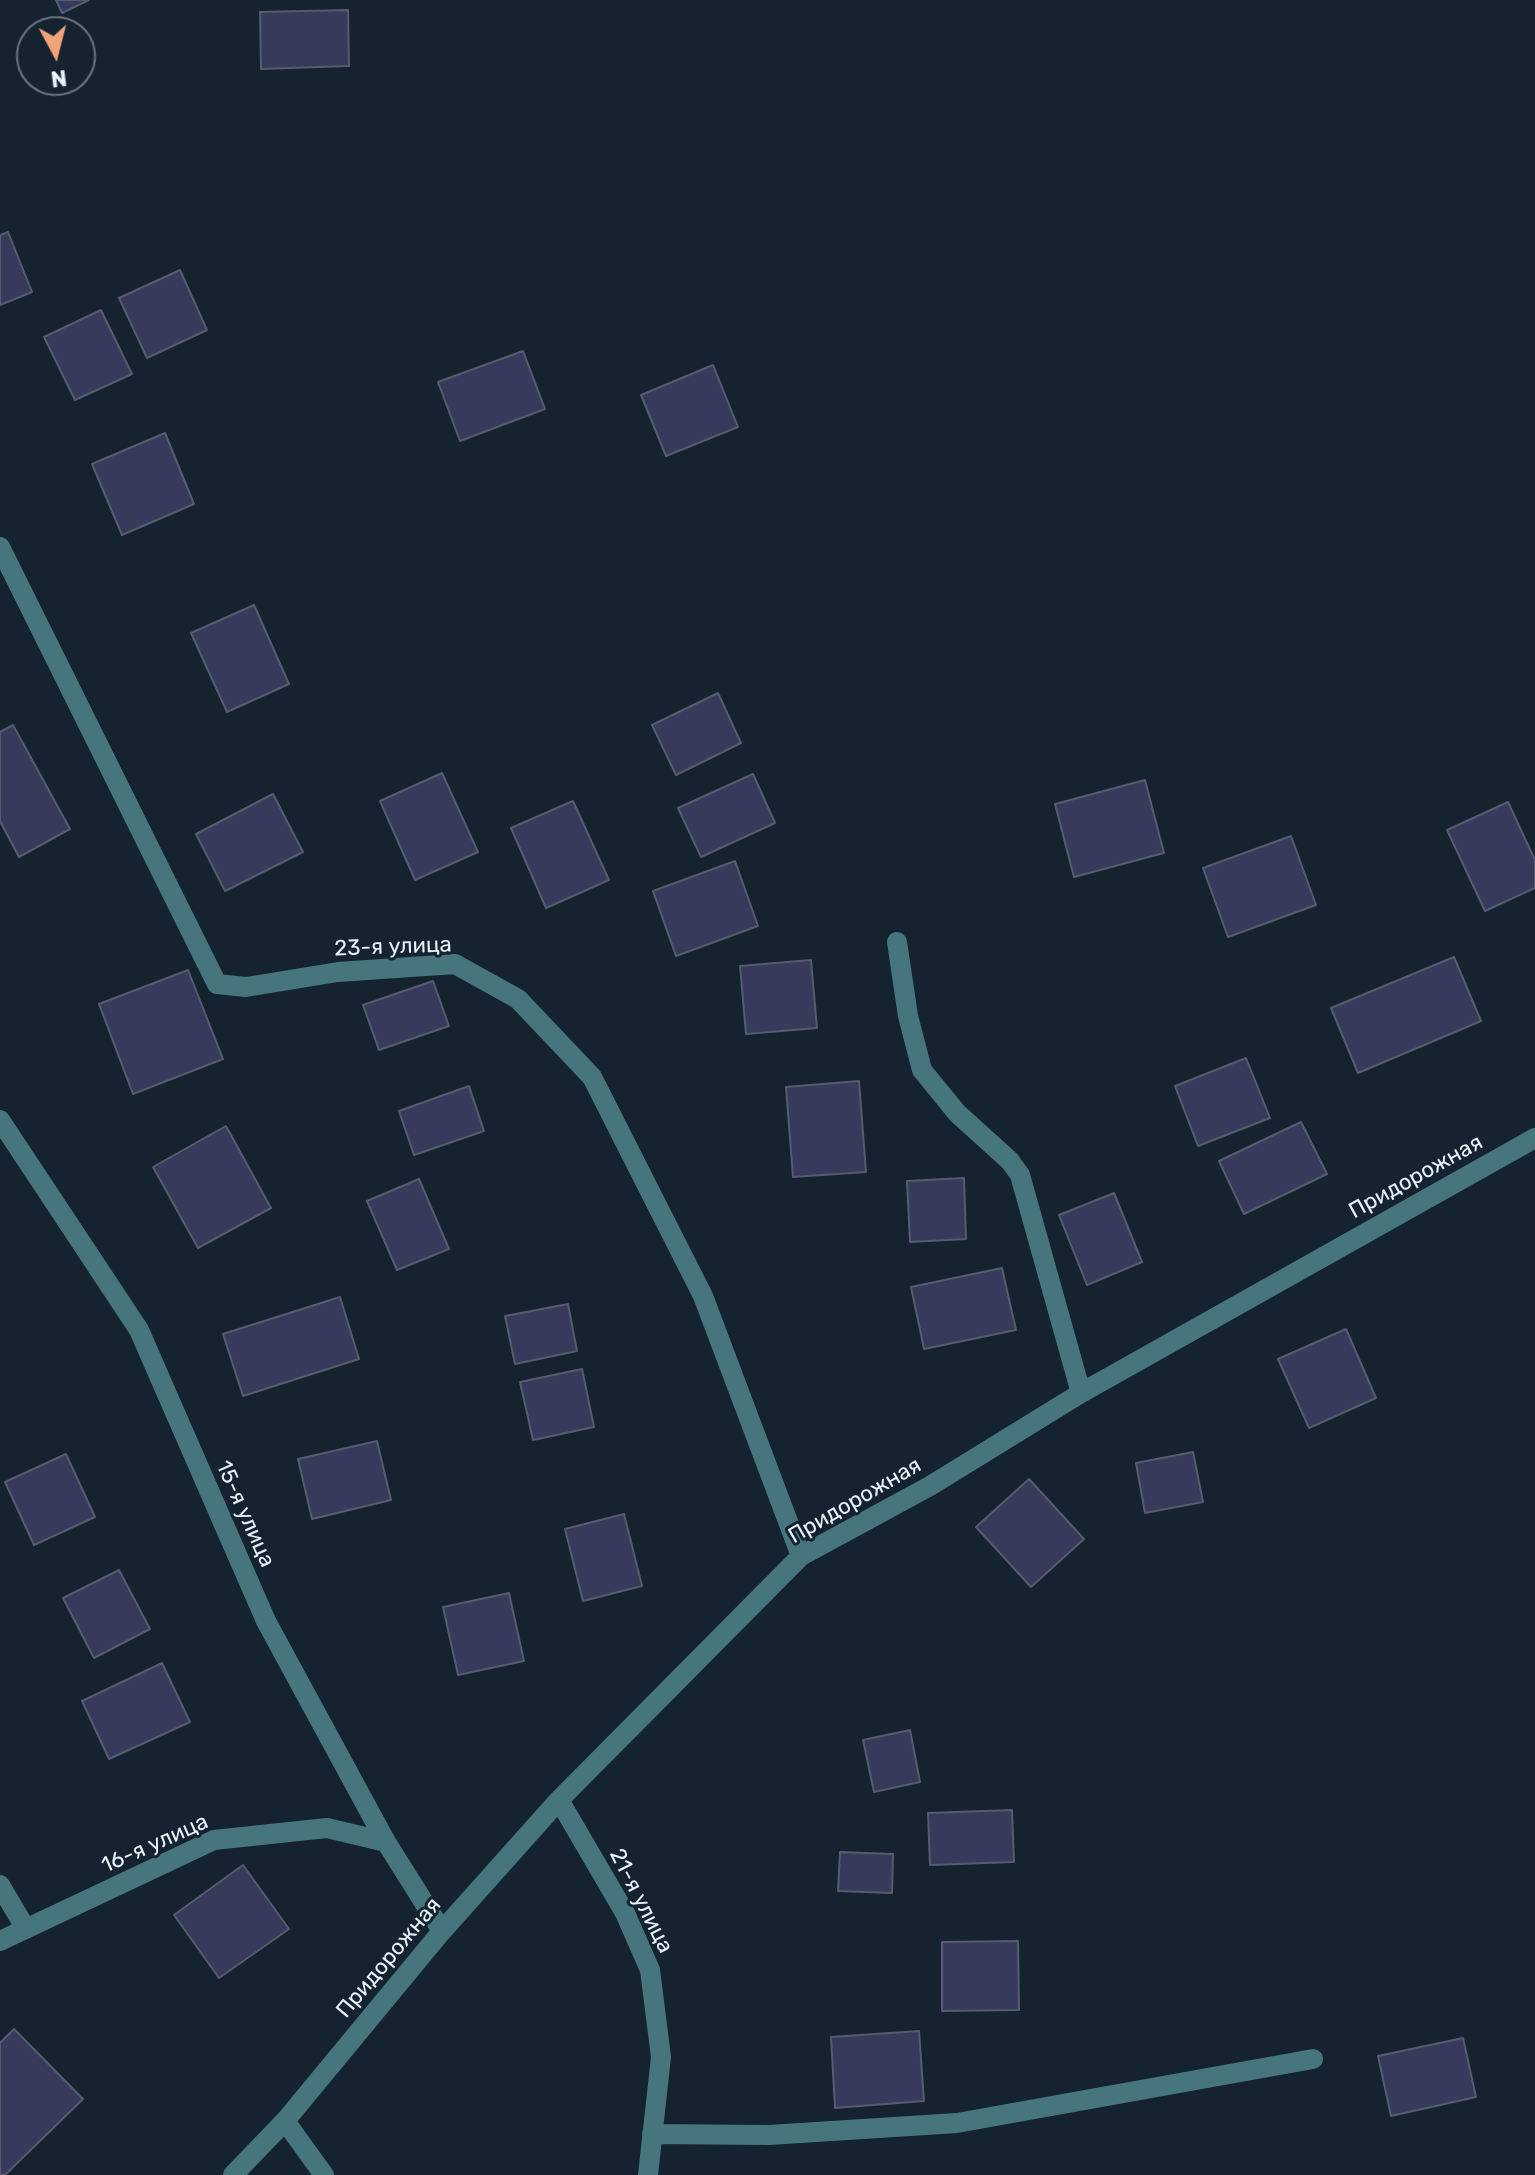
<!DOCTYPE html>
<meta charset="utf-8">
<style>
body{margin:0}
#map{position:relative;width:1535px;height:2175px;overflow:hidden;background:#14232f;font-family:Rubik,sans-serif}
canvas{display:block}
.north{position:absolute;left:16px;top:16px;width:80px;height:80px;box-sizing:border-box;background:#14232f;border:2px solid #697680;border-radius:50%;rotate:173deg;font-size:22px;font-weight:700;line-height:32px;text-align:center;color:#e8f2fa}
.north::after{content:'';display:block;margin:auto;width:28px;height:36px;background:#f0a279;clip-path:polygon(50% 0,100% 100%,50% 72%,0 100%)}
</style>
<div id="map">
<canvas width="1535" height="2175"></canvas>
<div class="north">N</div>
</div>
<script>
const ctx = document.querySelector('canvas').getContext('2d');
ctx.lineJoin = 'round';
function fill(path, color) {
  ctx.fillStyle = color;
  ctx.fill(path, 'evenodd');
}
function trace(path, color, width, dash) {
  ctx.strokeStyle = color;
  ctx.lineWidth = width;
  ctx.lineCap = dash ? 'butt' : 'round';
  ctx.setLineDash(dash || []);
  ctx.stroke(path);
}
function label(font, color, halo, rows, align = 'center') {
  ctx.font = font + ' Rubik,sans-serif';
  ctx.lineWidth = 6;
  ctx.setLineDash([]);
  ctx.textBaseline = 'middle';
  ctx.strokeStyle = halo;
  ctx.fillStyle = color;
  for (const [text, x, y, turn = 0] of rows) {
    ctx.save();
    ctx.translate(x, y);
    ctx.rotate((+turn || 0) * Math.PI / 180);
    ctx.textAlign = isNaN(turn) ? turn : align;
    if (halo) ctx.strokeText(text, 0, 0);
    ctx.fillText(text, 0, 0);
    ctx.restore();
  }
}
const building = new Path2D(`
 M 56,0 L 89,0 L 62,13 Z
 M 348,10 L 349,66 L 261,69 L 260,12 Z
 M 8,232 L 32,292 L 0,305 L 0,235 Z
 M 180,270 L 207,330 L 147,358 L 119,298 Z
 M 101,310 L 132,374 L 75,400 L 44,337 Z
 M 523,351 L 545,409 L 460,441 L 438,382 Z
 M 713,365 L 738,427 L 666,456 L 641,395 Z
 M 165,433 L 194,504 L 122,535 L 92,464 Z
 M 254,605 L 289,684 L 227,712 L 191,633 Z
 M 718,693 L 741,743 L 676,775 L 652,725 Z
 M 13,725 L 70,829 L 19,857 L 0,821 L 0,732 Z
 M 442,773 L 478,852 L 415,880 L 380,801 Z
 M 753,774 L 775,823 L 701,857 L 678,808 Z
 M 1145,780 L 1164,853 L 1074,877 L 1055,804 Z
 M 273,794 L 303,852 L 225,891 L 196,834 Z
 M 573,801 L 609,880 L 546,908 L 511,828 Z
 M 1508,802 L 1535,860 L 1535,888 L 1485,911 L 1447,830 Z
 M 1291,836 L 1316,905 L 1228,937 L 1203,868 Z
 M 735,861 L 758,926 L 676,956 L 653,891 Z
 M 1454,957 L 1481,1021 L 1358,1073 L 1331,1008 Z
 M 811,960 L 817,1028 L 746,1034 L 740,966 Z
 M 188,970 L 223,1059 L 133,1094 L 99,1004 Z
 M 433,981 L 449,1026 L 379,1050 L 363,1005 Z
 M 1246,1058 L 1270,1118 L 1198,1146 L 1175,1086 Z
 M 859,1081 L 866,1172 L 793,1177 L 786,1087 Z
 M 469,1086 L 484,1131 L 414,1155 L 399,1111 Z
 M 1301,1122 L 1327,1174 L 1244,1214 L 1219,1161 Z
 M 226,1126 L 271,1208 L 198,1248 L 153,1167 Z
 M 964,1178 L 966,1239 L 910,1242 L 907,1181 Z
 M 419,1179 L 449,1249 L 397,1270 L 367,1201 Z
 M 1114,1193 L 1142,1262 L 1087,1285 L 1059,1215 Z
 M 1002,1268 L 1016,1330 L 924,1349 L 911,1287 Z
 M 340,1297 L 359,1359 L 243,1396 L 223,1334 Z
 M 568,1304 L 577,1351 L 515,1364 L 505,1316 Z
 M 1346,1329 L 1376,1398 L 1309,1428 L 1278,1359 Z
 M 582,1369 L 594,1427 L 533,1440 L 520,1382 Z
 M 377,1441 L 391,1500 L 312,1519 L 298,1459 Z
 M 1193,1452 L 1203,1502 L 1145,1513 L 1136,1463 Z
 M 66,1454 L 95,1517 L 34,1545 L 5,1482 Z
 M 1029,1479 L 1084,1539 L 1031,1587 L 976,1527 Z
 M 624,1514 L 642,1586 L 583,1601 L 565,1529 Z
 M 119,1570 L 150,1629 L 94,1658 L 63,1598 Z
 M 509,1593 L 524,1661 L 458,1675 L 443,1607 Z
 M 162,1663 L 190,1722 L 109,1759 L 82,1701 Z
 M 910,1730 L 920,1782 L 874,1792 L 863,1740 Z
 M 1012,1810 L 1014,1862 L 930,1865 L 928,1813 Z
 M 840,1852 L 893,1854 L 892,1893 L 838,1891 Z
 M 243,1865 L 289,1929 L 219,1978 L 174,1915 Z
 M 1018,1941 L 1019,2010 L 942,2011 L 942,1942 Z
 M 14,2029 L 83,2099 L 5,2175 L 0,2175 L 0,2043 Z
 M 919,2031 L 924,2101 L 835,2108 L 831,2037 Z
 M 1463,2038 L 1476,2097 L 1391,2116 L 1378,2056 Z`);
const minor = new Path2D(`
 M 0,547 L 217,984 L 246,987 L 338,972 L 455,964 L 518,999 L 592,1077 L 703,1296 L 801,1556
 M 897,942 L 908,1016 L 922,1070 L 957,1113 L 1010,1161 L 1020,1175 L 1081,1393
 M 0,1120 L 139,1330 L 266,1621 L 386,1842 L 442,1931
 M 559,1800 L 625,1913 L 650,1970 L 661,2057 L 648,2175
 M 0,1885 L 26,1929
 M 0,1941 L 214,1840 L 327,1828 L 386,1842
 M 285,2121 L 324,2175
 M 652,2134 L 769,2135 L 957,2123 L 1313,2059
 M 233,2175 L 285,2121 L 442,1931 L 559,1800 L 801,1556 L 930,1486 L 1081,1393 L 1535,1138`);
const streetNames = [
 ["23-я улица",393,947,-2],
 ["Придорожная",1416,1177,-29],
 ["Придорожная",855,1501,-30],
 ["15-я улица",245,1514,66],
 ["16-я улица",155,1844,-24],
 ["21-я улица",641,1901,63],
 ["Придорожная",389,1958,-50]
];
fill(building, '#363b5c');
trace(building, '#575b6e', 2);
trace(minor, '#46757e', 20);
label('22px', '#e8f2fa', '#14232f', streetNames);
</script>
